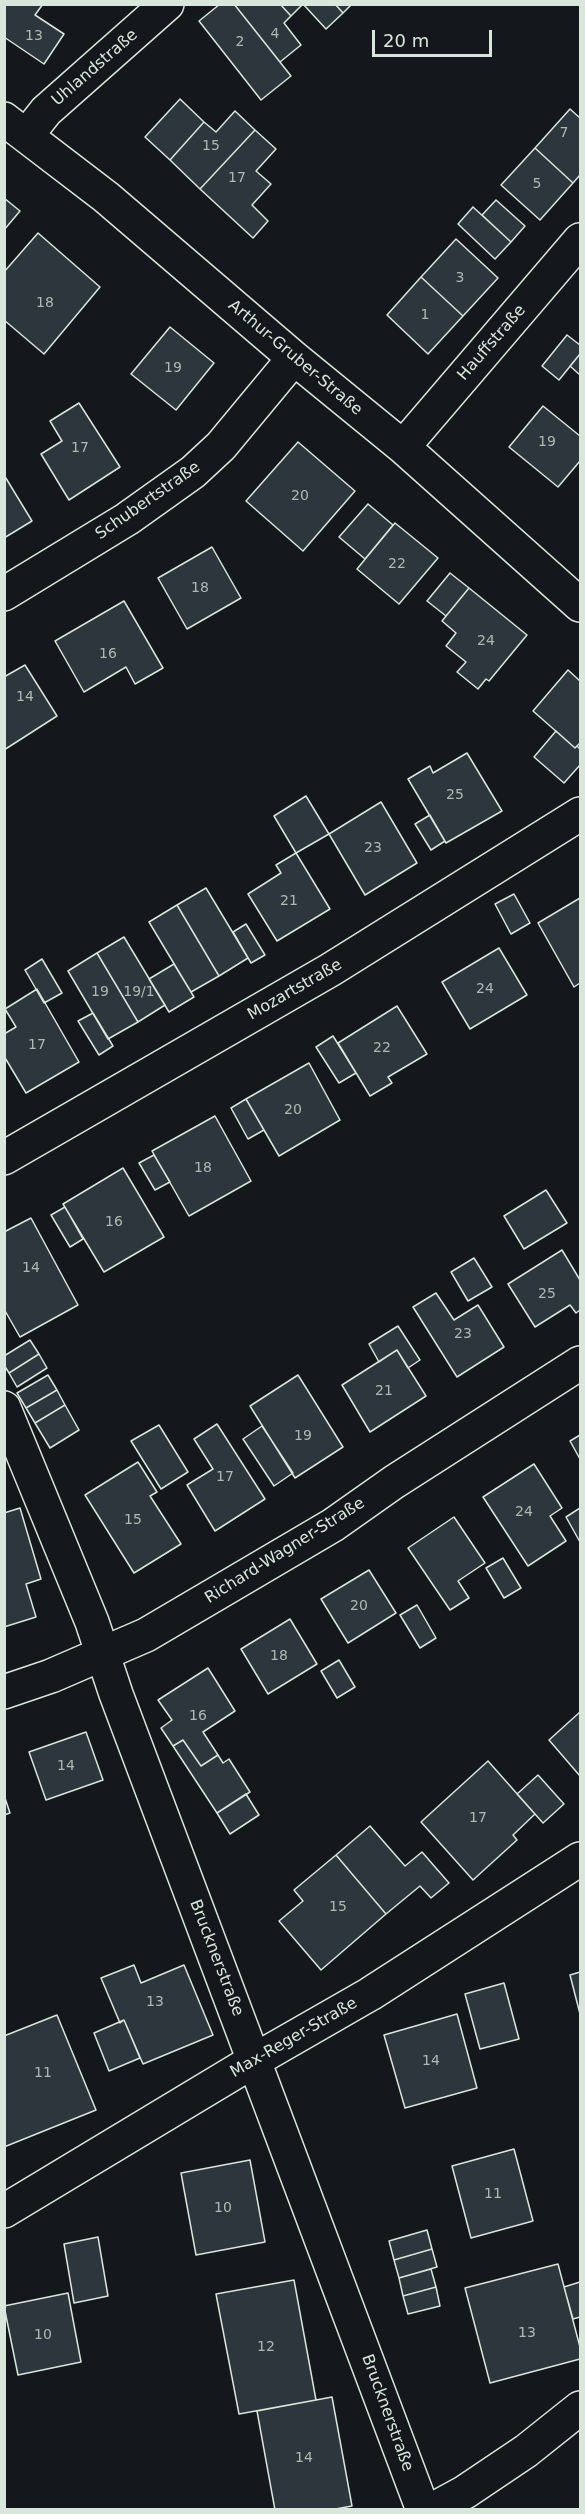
<!DOCTYPE html>
<html>
<head>
<meta charset="utf-8">
<style>
  body { margin:0 }
  #map { position:relative; width:585px; height:2514px; overflow:hidden; background:#14181c; font-family:"DejaVu Sans",sans-serif }
  canvas { display:block }
  .frame { position:absolute; inset:0; border:6px solid #d8e6dc; pointer-events:none }
  .scale { position:absolute; left:372px; top:30px; width:120px; height:27px; box-sizing:border-box; border:3px solid #d8e6dc; border-top:0; padding-left:8px; font-size:18px; line-height:21px; white-space:nowrap; color:#d8e6dc; -webkit-text-stroke:4px #14181c; paint-order:stroke }
</style>
</head>
<body>
<div id="map">
<canvas width="585" height="2514"></canvas>
<div class="frame"></div>
<div class="scale">20 m</div>
</div>
<script>
const c = document.querySelector('canvas').getContext('2d');
c.lineJoin = 'round';
function fillPath(path, color) {
  c.fillStyle = color;
  c.fill(path, 'evenodd');
}
function poly(rows) {
  const path = new Path2D();
  for (const r of rows) {
    path.moveTo(r[0], r[1]);
    for (let i = 2; i < r.length; i += 2) path.lineTo(r[i], r[i + 1]);
  }
  return path;
}
function stroke(path, color, width, dash) {
  c.strokeStyle = color;
  c.lineWidth = width;
  c.lineCap = dash ? 'butt' : 'round';
  c.setLineDash(dash || []);
  c.stroke(path);
}
function label(font, color, halo, rows, align = 'center') {
  c.font = font + ' "DejaVu Sans",sans-serif';
  c.lineWidth = 4.5;
  c.setLineDash([]);
  c.textBaseline = 'middle';
  c.strokeStyle = halo;
  c.fillStyle = color;
  for (const [text, x, y, turn = 0] of rows) {
    c.save();
    c.translate(x, y);
    c.rotate((+turn || 0) * Math.PI / 180);
    c.textAlign = isNaN(turn) ? turn : align;
    if (halo) c.strokeText(text, 0, 0);
    c.fillText(text, 0, 0);
    c.restore();
  }
}
const building = poly([
  [4,4,43,4,35,15,64,34,44,64,4,37,4,4],
  [220,4,234,4,291,76,261,100,199,21,220,4],
  [234,4,280,4,291,16,284,23,301,45,280,62,234,4],
  [280,4,303,4,291,16,280,4],
  [303,4,335,4,343,13,326,29,303,4],
  [335,4,352,4,343,13,335,4],
  [180,99,204,122,170,160,145,137,180,99],
  [570,109,580,118,580,175,573,183,535,148,570,109],
  [235,111,255,130,200,189,170,160,204,122,216,132,235,111],
  [255,130,276,149,256,171,271,184,252,205,268,221,253,238,200,189,255,130],
  [535,148,573,183,540,220,501,185,535,148],
  [4,198,20,211,4,230,4,198],
  [496,200,525,226,511,242,482,215,496,200],
  [473,207,511,242,495,259,458,224,473,207],
  [38,233,100,287,44,354,4,320,4,272,38,233],
  [456,239,498,278,463,316,421,277,456,239],
  [421,277,463,316,428,354,387,315,421,277],
  [170,327,214,363,176,410,131,374,170,327],
  [567,335,580,345,580,354,559,380,542,366,567,335],
  [580,354,580,375,570,366,580,354],
  [79,403,120,467,69,500,41,454,62,441,50,421,79,403],
  [543,406,580,436,580,461,558,487,509,447,543,406],
  [298,442,355,491,303,551,246,501,298,442],
  [4,475,32,521,4,538,4,475],
  [368,504,393,525,365,559,339,537,368,504],
  [395,523,438,558,399,604,357,569,395,523],
  [212,547,241,598,187,629,158,578,212,547],
  [450,573,469,588,446,616,427,601,450,573],
  [469,588,527,635,489,681,486,679,478,689,457,672,466,662,446,646,456,633,442,621,469,588],
  [124,601,163,668,135,684,126,667,84,692,55,641,124,601],
  [25,665,57,716,4,750,4,677,25,665],
  [568,670,580,681,580,743,575,748,533,711,568,670],
  [556,731,575,748,577,746,580,749,580,765,564,783,534,757,556,731],
  [467,753,502,811,446,843,408,779,430,766,433,773,467,753],
  [306,796,329,834,296,853,274,816,306,796],
  [381,802,417,863,365,895,329,834,381,802],
  [430,815,445,841,431,850,415,824,430,815],
  [296,853,330,909,277,941,248,894,281,873,276,865,296,853],
  [206,888,248,958,219,976,177,905,206,888],
  [514,894,530,923,511,934,495,904,514,894],
  [580,898,580,983,574,987,538,923,580,898],
  [177,905,219,976,191,992,149,922,177,905],
  [246,924,265,955,251,963,233,932,246,924],
  [124,937,165,1005,138,1022,97,953,124,937],
  [499,948,527,995,470,1029,442,982,499,948],
  [97,953,138,1022,108,1039,68,971,97,953],
  [42,959,62,993,44,1003,25,970,42,959],
  [174,964,194,997,169,1012,149,979,174,964],
  [37,989,79,1062,26,1093,4,1056,4,1034,16,1027,5,1009,37,989],
  [397,1006,427,1054,388,1077,392,1083,370,1096,338,1043,397,1006],
  [93,1013,113,1046,99,1055,78,1021,93,1013],
  [333,1036,356,1073,339,1083,316,1047,333,1036],
  [309,1063,340,1120,279,1156,246,1099,309,1063],
  [246,1099,264,1130,248,1139,231,1108,246,1099],
  [215,1116,251,1181,189,1216,152,1151,215,1116],
  [154,1155,170,1182,155,1190,139,1163,154,1155],
  [123,1168,164,1237,104,1272,63,1204,123,1168],
  [546,1190,567,1223,524,1249,504,1216,546,1190],
  [65,1207,83,1239,70,1247,51,1215,65,1207],
  [31,1218,78,1305,20,1337,4,1309,4,1232,31,1218],
  [562,1250,580,1280,580,1310,576,1313,570,1305,535,1327,508,1284,562,1250],
  [474,1258,492,1287,468,1301,451,1272,474,1258],
  [436,1293,454,1320,478,1305,504,1347,457,1377,413,1307,436,1293],
  [398,1326,420,1360,408,1368,397,1350,379,1362,369,1344,398,1326],
  [30,1340,39,1354,9,1373,4,1365,4,1356,30,1340],
  [397,1350,426,1396,370,1432,342,1385,397,1350],
  [39,1354,47,1368,17,1387,9,1373,39,1354],
  [48,1375,57,1390,26,1408,17,1393,48,1375],
  [298,1375,343,1447,295,1478,250,1406,298,1375],
  [57,1390,65,1405,35,1423,26,1408,57,1390],
  [65,1405,79,1430,50,1448,35,1423,65,1405],
  [217,1424,265,1499,215,1531,187,1485,213,1469,194,1439,217,1424],
  [159,1425,188,1472,161,1489,131,1441,159,1425],
  [262,1426,293,1473,274,1486,243,1439,262,1426],
  [580,1435,580,1459,570,1441,580,1435],
  [138,1462,157,1492,150,1496,181,1544,134,1573,85,1495,138,1462],
  [534,1464,562,1508,550,1516,566,1541,528,1566,483,1497,534,1464],
  [20,1508,41,1579,26,1584,36,1617,4,1627,4,1513,20,1508],
  [580,1508,580,1542,566,1517,580,1508],
  [454,1517,485,1563,458,1581,469,1598,450,1610,408,1548,454,1517],
  [503,1558,521,1588,504,1598,486,1568,503,1558],
  [369,1570,396,1613,348,1643,321,1599,369,1570],
  [417,1605,436,1638,420,1648,400,1615,417,1605],
  [290,1619,317,1664,268,1694,241,1649,290,1619],
  [339,1660,355,1687,337,1698,321,1671,339,1660],
  [208,1668,235,1711,203,1732,218,1755,201,1766,183,1740,173,1746,161,1728,172,1720,158,1700,208,1668],
  [580,1712,580,1776,549,1740,580,1712],
  [86,1732,103,1780,46,1800,29,1752,86,1732],
  [183,1740,201,1766,218,1755,223,1763,229,1759,250,1792,217,1813,173,1746,183,1740],
  [488,1761,535,1814,513,1835,517,1840,473,1880,421,1822,488,1761],
  [538,1775,564,1804,543,1823,517,1794,538,1775],
  [246,1794,259,1815,230,1834,217,1813,246,1794],
  [4,1795,10,1813,4,1815,4,1795],
  [370,1826,405,1866,422,1852,449,1883,431,1898,420,1886,386,1914,336,1855,370,1826],
  [336,1855,386,1914,321,1970,279,1921,303,1901,294,1890,336,1855],
  [134,1965,141,1983,184,1965,213,2035,143,2064,124,2020,120,2023,101,1978,134,1965],
  [580,1972,580,2014,570,1975,580,1972],
  [504,1983,519,2039,480,2049,465,1994,504,1983],
  [457,2014,477,2088,405,2108,384,2035,457,2014],
  [57,2015,96,2110,4,2147,4,2036,57,2015],
  [124,2020,140,2058,109,2071,94,2033,124,2020],
  [514,2149,533,2221,471,2238,452,2166,514,2149],
  [250,2160,265,2242,196,2255,181,2173,250,2160],
  [427,2230,432,2249,394,2260,389,2241,427,2230],
  [98,2237,108,2296,74,2303,64,2244,98,2237],
  [432,2249,437,2267,399,2278,394,2260,432,2249],
  [558,2264,580,2347,580,2359,490,2383,465,2288,558,2264],
  [431,2269,436,2287,403,2296,399,2278,431,2269],
  [294,2280,316,2400,239,2414,216,2294,294,2280],
  [580,2282,580,2317,573,2319,564,2287,580,2282],
  [436,2287,440,2306,408,2314,403,2296,436,2287],
  [68,2293,81,2362,18,2375,4,2306,68,2293],
  [332,2397,352,2506,330,2510,275,2510,257,2411,332,2397]
]);
const minor = poly([
  [4,119,106,197,294,358,403,447,580,605],
  [27,135,46,111,167,4],
  [403,447,580,240],
  [4,594,127,519,193,472,221,446,294,358],
  [4,1158,330,970,580,814],
  [4,1408,92,1622,116,1694,423,2510],
  [4,1692,51,1676,146,1635,333,1525,394,1482,580,1363],
  [4,2211,255,2060,370,1994,580,1859],
  [432,2510,465,2492,526,2451,580,2408]
]);
const numberNames = [
  ["4",275,34],
  ["13",34,36],
  ["2",240,42],
  ["7",564,133],
  ["15",211,146],
  ["17",237,178],
  ["5",537,184],
  ["3",460,278],
  ["18",45,303],
  ["1",425,315],
  ["19",173,368],
  ["19",547,442],
  ["17",80,448],
  ["20",300,496],
  ["22",397,564],
  ["18",200,588],
  ["24",486,641],
  ["16",108,654],
  ["14",25,697],
  ["25",455,795],
  ["23",373,848],
  ["21",289,901],
  ["24",485,989],
  ["19",100,992],
  ["19/1",139,992],
  ["17",37,1045],
  ["22",382,1048],
  ["20",293,1110],
  ["18",203,1168],
  ["16",114,1222],
  ["14",31,1268],
  ["25",547,1294],
  ["23",463,1334],
  ["21",384,1391],
  ["19",303,1436],
  ["17",225,1477],
  ["24",524,1512],
  ["15",133,1520],
  ["20",359,1606],
  ["18",279,1656],
  ["16",198,1716],
  ["14",66,1766],
  ["17",478,1818],
  ["15",338,1907],
  ["13",155,2002],
  ["14",431,2061],
  ["11",43,2073],
  ["11",493,2194],
  ["10",223,2208],
  ["13",527,2333],
  ["10",43,2335],
  ["12",266,2347],
  ["14",304,2458]
];
const streetNames = [
  ["Uhlandstraße",95,68,-41],
  ["Hauffstraße",492,343,-49],
  ["Arthur-Gruber-Straße",295,358,40],
  ["Schubertstraße",148,501,-35],
  ["Mozartstraße",295,990,-30],
  ["Richard-Wagner-Straße",285,1551,-32],
  ["Brucknerstraße",216,1958,69],
  ["Max-Reger-Straße",294,2038,-30],
  ["Brucknerstraße",387,2413,70]
];
fillPath(building, '#2c363c');
stroke(building, '#d8e6dc', 1.5);
stroke(minor, '#d8e6dc', 36);
stroke(minor, '#14181c', 33);
label('14px', '#adbab4', null, numberNames);
label('16px', '#d8e6dc', '#14181c', streetNames);
</script>
</body>
</html>
